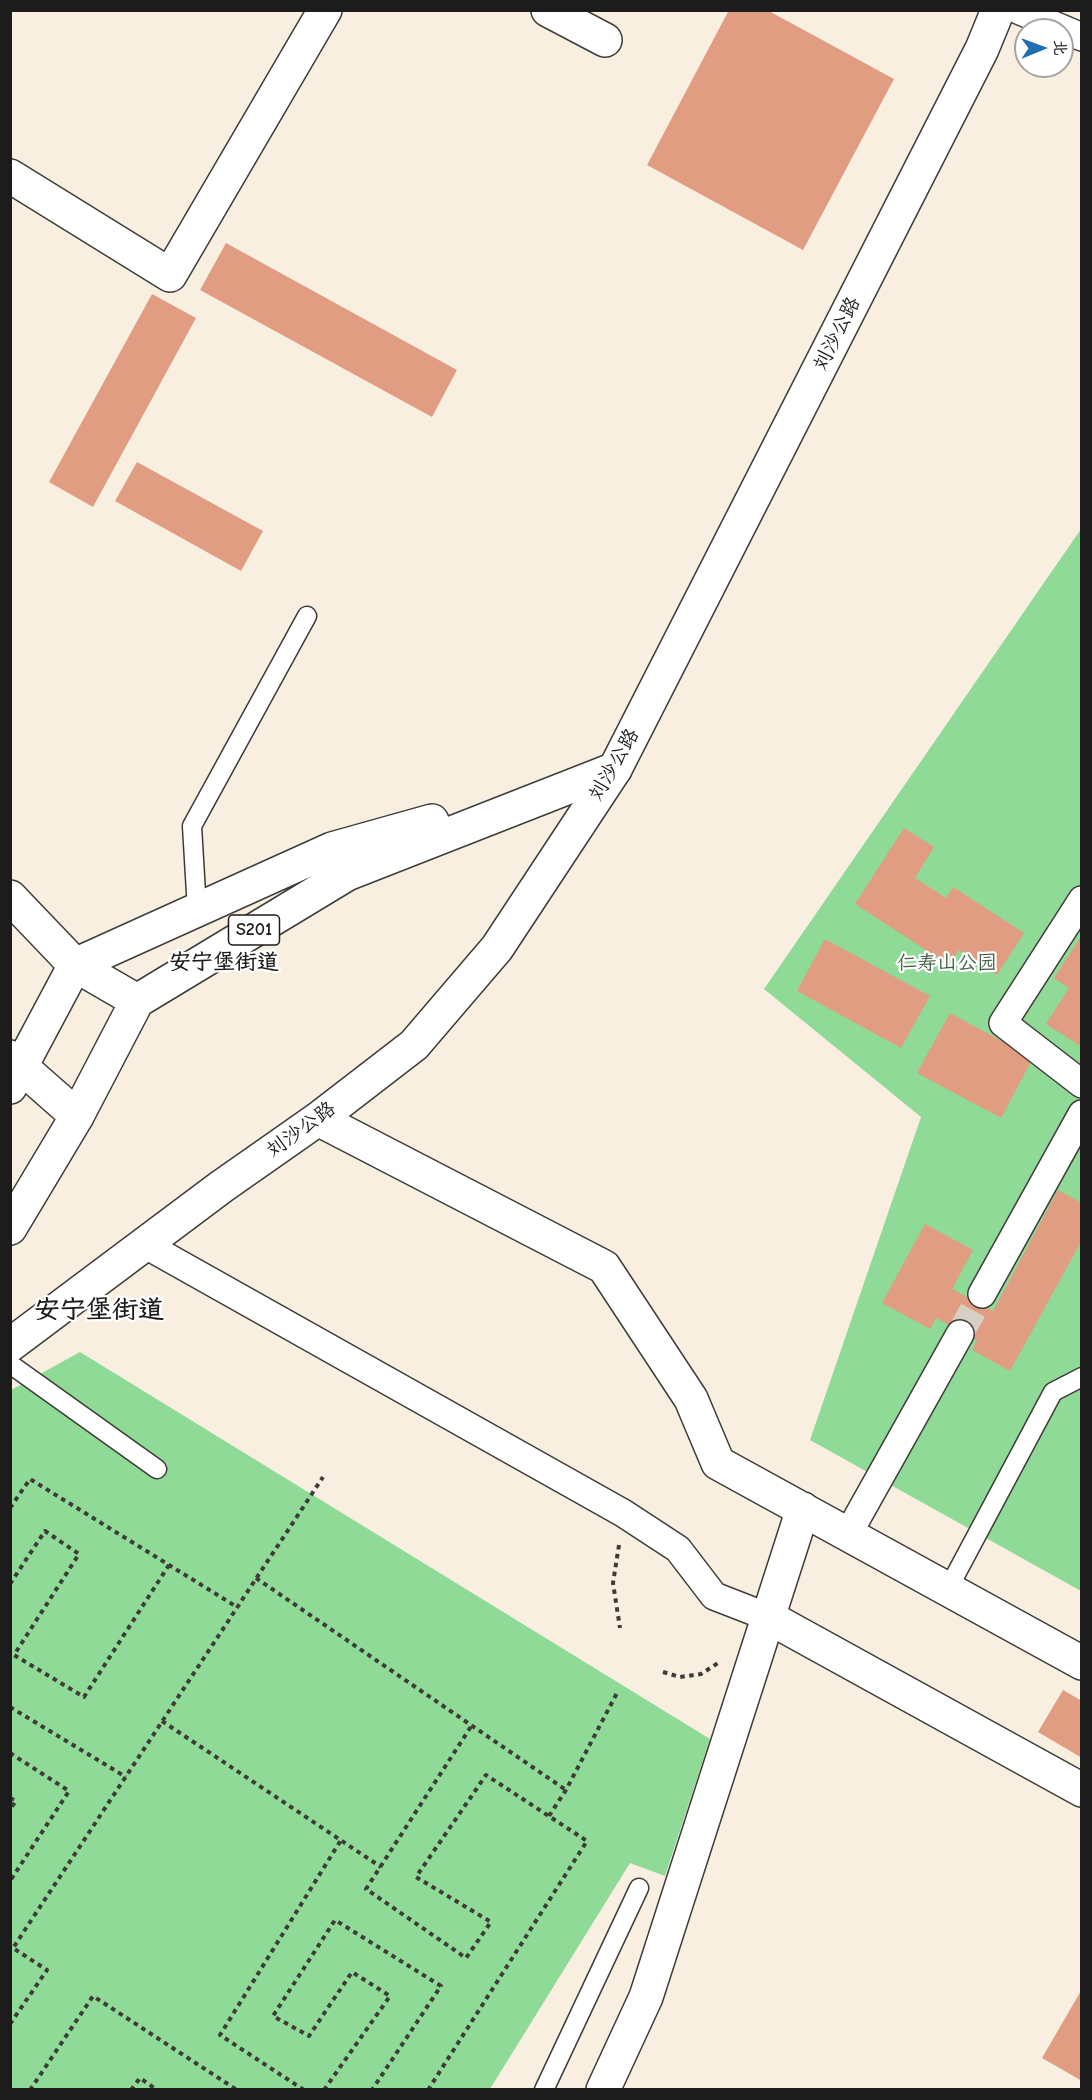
<!DOCTYPE html>
<html>
<head>
<meta charset="utf-8">
<style>
  body { margin:0 }
  #map { position:relative; width:1092px; height:2100px; overflow:hidden; background:#f8efe0; font-family:"Comic Neue","LXGW WenKai TC",sans-serif }
  canvas { display:block }
  .frame { position:absolute; inset:0; border:12px solid #1c1c1c; pointer-events:none }
  .north { position:absolute; left:1014px; top:18px; width:60px; height:60px; box-sizing:border-box; background:#fff; border:2px solid #a4a4a4; border-radius:50%; rotate:89deg; font-size:16px; font-weight:700; line-height:24px; text-align:center; color:#1c1c1c }
  .north::after { content:''; display:block; margin:auto; width:21px; height:27px; background:#1f6fb2; clip-path:polygon(50% 0,100% 100%,50% 72%,0 100%) }
</style>
</head>
<body>
<div id="map">
<canvas width="1092" height="2100"></canvas>
<div class="frame"></div>
<div class="north">北</div>
</div>
<script>
const c = document.querySelector('canvas').getContext('2d');
c.lineJoin = 'round';
function fillPath(path, color) {
  c.fillStyle = color;
  c.fill(path, 'evenodd');
}
function poly(rows) {
  const path = new Path2D();
  for (const r of rows) {
    path.moveTo(r[0], r[1]);
    for (let i = 2; i < r.length; i += 2) path.lineTo(r[i], r[i + 1]);
  }
  return path;
}
function stroke(path, color, width, dash) {
  c.strokeStyle = color;
  c.lineWidth = width;
  c.lineCap = dash ? 'butt' : 'round';
  c.setLineDash(dash || []);
  c.stroke(path);
}
function label(font, color, halo, rows, align = 'center') {
  c.font = font + ' "Comic Neue","LXGW WenKai TC",sans-serif';
  c.lineWidth = 4.5;
  c.setLineDash([]);
  c.textBaseline = 'middle';
  c.strokeStyle = halo;
  c.fillStyle = color;
  for (const [text, x, y, turn = 0] of rows) {
    c.save();
    c.translate(x, y);
    c.rotate((+turn || 0) * Math.PI / 180);
    c.textAlign = isNaN(turn) ? turn : align;
    if (halo) c.strokeText(text, 0, 0);
    c.fillText(text, 0, 0);
    c.restore();
  }
}
const green = poly([
  [1081,529,1081,1591,810,1440,921,1117,764,989],
  [80,1352,710,1739,665,1876,630,1863,490,2089,11,2090,11,1390]
]);
const building = poly([
  [729,10,767,10,894,79,803,250,647,165],
  [226,243,457,370,432,417,200,290],
  [152,294,196,318,93,507,49,482],
  [137,462,263,531,241,571,115,501],
  [904,828,934,847,915,878,946,898,953,887,1024,933,997,975,959,950,949,965,855,904],
  [1082,935,1082,1047,1046,1024,1069,988,1054,978],
  [825,939,930,996,901,1048,797,991],
  [950,1013,1033,1058,1001,1118,917,1073],
  [1058,1190,1082,1203,1082,1240,1010,1371,972,1350,977,1340,936,1318,930,1329,882,1303,925,1224,973,1250,952,1289,993,1311],
  [1063,1690,1082,1701,1082,1758,1038,1732],
  [1082,1989,1082,2081,1042,2058]
]);
const pedestrianTunnel = poly([
  [960,1334,982,1294]
]);
const path = poly([
  [10,1508,30,1479,237,1607],
  [619,1545,613,1583,620,1628],
  [256,1578,566,1790],
  [10,1584,45,1531,79,1554,14,1655,84,1697,169,1565],
  [663,1672,680,1677,701,1674,718,1663],
  [10,1707,126,1777],
  [162,1721,381,1867],
  [10,1753,69,1791,10,1881],
  [10,1798,16,1801,10,1809],
  [549,1816,566,1790,618,1691],
  [10,2024,47,1970,13,1948,323,1477],
  [30,2090,93,1996,237,2090],
  [131,2090,140,2078,157,2090],
  [304,2090,220,2035,341,1840],
  [324,2090,390,1996,352,1972,309,2036,273,2016,335,1920,441,1986,372,2090],
  [428,2090,587,1841,486,1775,416,1877,491,1922,466,1958,366,1889,472,1725]
]);
const service = poly([
  [197,910,192,826,307,616],
  [10,1364,157,1469],
  [948,1589,1053,1392,1082,1377],
  [544,2090,639,1888]
]);
const pedestrian = poly([
  [1018,10,1082,37],
  [1082,900,1003,1023,1082,1084],
  [144,1244,623,1513,678,1549,714,1596,768,1617],
  [982,1294,1082,1114],
  [848,1534,960,1334]
]);
const minor = poly([
  [548,10,605,40],
  [10,176,170,275,325,10],
  [318,1119,604,1267,691,1399,718,1463,1082,1663],
  [10,1345,221,1187,318,1119,414,1045,497,948,615,769],
  [768,1617,1082,1790],
  [603,2090,646,1997,803,1509]
]);
const secondary = poly([
  [615,769,982,49,998,10],
  [10,897,75,965,137,1001],
  [10,1057,77,1116]
]);
const primary = poly([
  [10,1087,75,965,332,849,432,821],
  [10,1228,77,1116,137,1001,347,874,615,769]
]);
const shields = [
  [254,930,51]
];
const shieldNames = [
  ["S201",254,930]
];
const streetNames = [
  ["刘沙公路",837,334,-63],
  ["刘沙公路",614,765,-60],
  ["刘沙公路",301,1130,-36]
];
const parkNames = [
  ["仁寿山公园",947,963]
];
const quarterNames = [
  ["安宁堡街道",224,963]
];
const districtNames = [
  ["安宁堡街道",99,1311]
];
fillPath(green, '#8fda96');
fillPath(building, '#e19d82');
stroke(pedestrianTunnel, '#d7cfc3', 27, [27, 14]);
stroke(service, '#3d3c39', 21);
stroke(pedestrian, '#3d3c39', 30);
stroke(minor, '#3d3c39', 36);
stroke(secondary, '#3d3c39', 36);
stroke(primary, '#3d3c39', 36);
stroke(path, '#3d3c39', 4, [4.5, 4.5]);
stroke(service, '#fff', 18);
stroke(pedestrian, '#fff', 27);
stroke(minor, '#fff', 33);
stroke(secondary, '#fff', 33);
stroke(primary, '#fff', 33);
for (const [x, y, w] of shields) {
  const box = new Path2D();
  box.roundRect(x - w / 2, y - 15, w, 30, 4.5);
  c.fillStyle = '#fff';
  c.fill(box);
  stroke(box, '#1c1c1c', 1.5);
}
label('bold 18px', '#1c1c1c', null, shieldNames);
label('20px', '#1c1c1c', '#fff', streetNames);
label('20px', '#445e47', '#fff', parkNames);
label('bold 22px', '#1c1c1c', '#fff', quarterNames);
label('bold 26px', '#1c1c1c', '#fff', districtNames);
</script>
</body>
</html>
